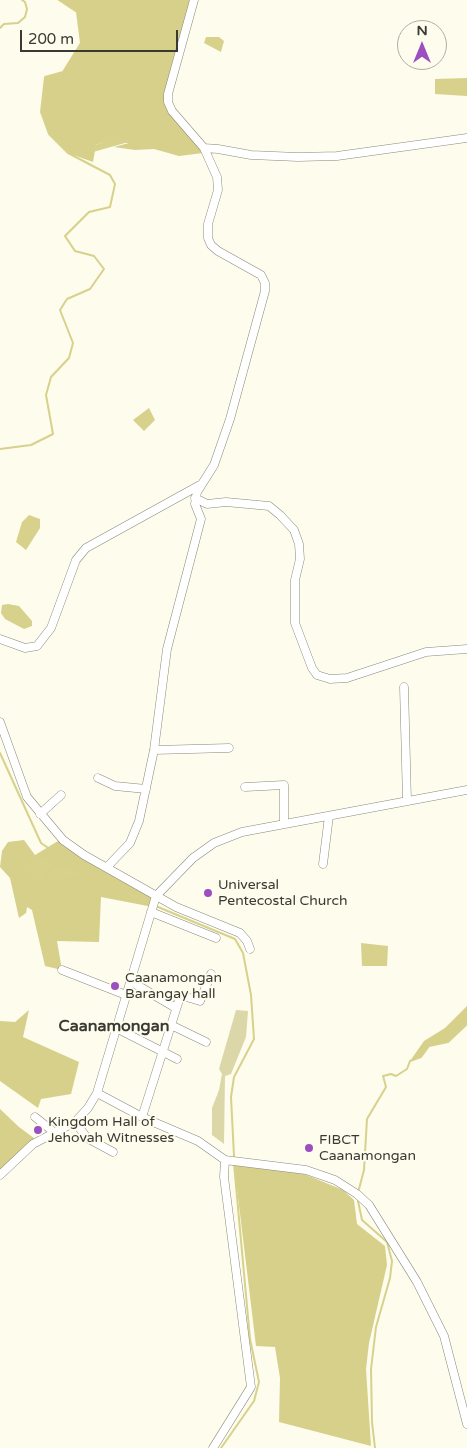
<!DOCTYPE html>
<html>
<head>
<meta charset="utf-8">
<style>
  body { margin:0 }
  #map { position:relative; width:467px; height:1448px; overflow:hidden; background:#fdfced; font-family:"Varela Round",sans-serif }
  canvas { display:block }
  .north { position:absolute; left:397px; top:20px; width:50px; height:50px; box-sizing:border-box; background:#fdfced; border:1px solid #afaea3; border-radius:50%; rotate:0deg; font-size:14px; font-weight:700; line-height:20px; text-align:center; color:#3a3a34 }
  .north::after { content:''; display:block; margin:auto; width:18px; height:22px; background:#9c4fc0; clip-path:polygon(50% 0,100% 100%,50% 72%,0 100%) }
  .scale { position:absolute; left:20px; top:30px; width:158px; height:22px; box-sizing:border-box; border:2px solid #3a3a34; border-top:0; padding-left:6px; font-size:15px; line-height:18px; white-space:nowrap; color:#3a3a34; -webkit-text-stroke:4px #fdfced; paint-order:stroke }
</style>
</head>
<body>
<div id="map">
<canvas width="467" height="1448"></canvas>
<div class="north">N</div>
<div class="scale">200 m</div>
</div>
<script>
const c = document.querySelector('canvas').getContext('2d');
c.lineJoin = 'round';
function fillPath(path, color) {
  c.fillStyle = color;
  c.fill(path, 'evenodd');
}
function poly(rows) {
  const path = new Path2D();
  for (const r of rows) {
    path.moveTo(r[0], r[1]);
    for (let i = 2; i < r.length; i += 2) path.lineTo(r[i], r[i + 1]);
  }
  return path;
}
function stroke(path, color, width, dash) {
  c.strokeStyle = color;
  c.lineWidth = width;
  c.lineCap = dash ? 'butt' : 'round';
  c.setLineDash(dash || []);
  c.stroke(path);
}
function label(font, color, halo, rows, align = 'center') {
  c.font = font + ' "Varela Round",sans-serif';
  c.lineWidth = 4;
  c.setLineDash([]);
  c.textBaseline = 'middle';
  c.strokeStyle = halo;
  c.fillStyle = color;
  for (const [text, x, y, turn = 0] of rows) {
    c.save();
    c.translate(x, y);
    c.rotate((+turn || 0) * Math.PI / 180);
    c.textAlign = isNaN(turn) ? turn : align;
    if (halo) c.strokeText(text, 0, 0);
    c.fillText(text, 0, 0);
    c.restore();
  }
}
const green = poly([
  [236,1010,248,1011,246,1037,231,1074,225,1076,224,1144,212,1135,212,1108,219,1090,222,1074,219,1069]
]);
const forest = poly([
  [59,0,195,0,168,102,204,148,203,153,179,156,154,149,135,150,114,147,129,143,103,142,96,145,93,162,68,153,49,134,41,112,45,77,63,72,81,43,77,12],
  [24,840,35,855,58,841,156,896,153,907,101,897,99,942,57,941,62,970,45,966,32,910,27,907,26,913,19,918,10,878,0,867,2,851,8,842],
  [467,1006,467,1024,448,1042,429,1046,421,1057,410,1061,424,1041,445,1028],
  [29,1010,23,1037,79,1062,71,1094,41,1099,38,1108,0,1081,0,1021,15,1022],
  [0,1109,19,1127,38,1141,0,1175],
  [234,1164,304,1174,343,1190,354,1200,357,1224,385,1246,387,1265,369,1343,366,1369,371,1446,279,1422,280,1378,275,1347,256,1346]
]);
const water = poly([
  [206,37,219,37,224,41,221,52,204,43],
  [467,78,467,96,435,94,435,79],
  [105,136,123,137,132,141,93,152,96,145,103,142],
  [149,408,155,420,144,431,133,420],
  [29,515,40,519,40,528,26,550,16,542,22,522],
  [8,604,19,606,32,621,32,626,24,629,5,619,1,613,2,605],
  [37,857,49,858,51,863,43,878,34,881,21,867],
  [57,865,81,874,66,879,45,879],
  [361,943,388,946,387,966,362,966]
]);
const stream = poly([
  [0,28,4,24,18,23,25,17,27,9,25,2,22,0],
  [0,449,31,445,53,434,46,395,51,377,69,358,73,343,60,310,67,299,90,289,104,269,94,256,75,251,65,236,89,212,110,207,115,184,110,175,68,153,49,134,41,112,45,77,63,72,81,43,77,12,59,0],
  [0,753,41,843,76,867,150,904],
  [158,907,235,939,243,953,251,995,254,1039,234,1077,231,1097,234,1156],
  [359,1189,364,1170,367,1119,386,1087,383,1076,391,1074,396,1076,407,1069,410,1061,421,1057,429,1046,448,1042,467,1024],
  [358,1201,362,1220,387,1242,392,1261,390,1278,376,1327,371,1369,372,1422,375,1448],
  [221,1448,254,1401,259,1382,250,1339,234,1164]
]);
const minor = poly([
  [194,0,168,94,168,102,172,111,204,148,218,149,251,155,298,157,337,156,467,138],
  [195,498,207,504,226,502,269,506,280,515,294,530,299,544,300,559,295,580,295,623,312,668,317,675,330,679,347,678,426,652,467,649],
  [0,639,25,648,37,646,51,628,76,560,86,548,200,485],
  [404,687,407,801],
  [0,722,27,797,63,840,84,855,176,907,240,933,247,941,250,949],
  [154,750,229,748],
  [98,778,115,786,146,789],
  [245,787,284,785,284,824],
  [467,790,242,832,214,843,193,858,156,896,97,1093,144,1118,198,1141,225,1160,306,1170,335,1180,357,1194,369,1205,417,1282,444,1336,467,1424],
  [40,814,61,795],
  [323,864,329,816],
  [107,867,130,843,139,821,154,750,167,649,201,519,195,504,197,492,214,465,230,419,265,291,265,283,261,275,218,251,211,245,208,238,208,224,218,190,217,177,204,148],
  [151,912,216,938],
  [62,970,126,995],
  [130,981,176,1008],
  [171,1025,206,1042],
  [116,1028,177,1059],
  [35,1117,55,1133],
  [142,1117,180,997,183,996,200,1001,211,974],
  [75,1122,87,1138,113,1152],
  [0,1175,33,1144,75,1122,88,1108,97,1093],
  [213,1448,251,1387,224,1177,225,1160]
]);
const markers = [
  [208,893,5,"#9c4fc0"],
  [115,986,5,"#9c4fc0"],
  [38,1130,5,"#9c4fc0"],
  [309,1148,5,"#9c4fc0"]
];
const poiNames = [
  ["Universal",218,885],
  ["Pentecostal Church",218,901],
  ["Caanamongan",125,978],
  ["Barangay hall",125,994],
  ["Kingdom Hall of",48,1122],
  ["Jehovah Witnesses",48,1138],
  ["FIBCT",319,1140],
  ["Caanamongan",319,1156]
];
const quarterNames = [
  ["Caanamongan",114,1027]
];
fillPath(green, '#dcd7a8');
fillPath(forest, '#d6d08b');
fillPath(water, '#d7d18b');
stroke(stream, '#d7d18b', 2);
stroke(minor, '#8a897c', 9);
stroke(minor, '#fff', 8);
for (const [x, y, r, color] of markers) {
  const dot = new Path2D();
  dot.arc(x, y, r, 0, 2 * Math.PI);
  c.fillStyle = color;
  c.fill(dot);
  stroke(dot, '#fdfced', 2);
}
label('14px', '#3a3a34', '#fdfced', poiNames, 'left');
label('bold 16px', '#3a3a34', '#fdfced', quarterNames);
</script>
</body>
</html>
